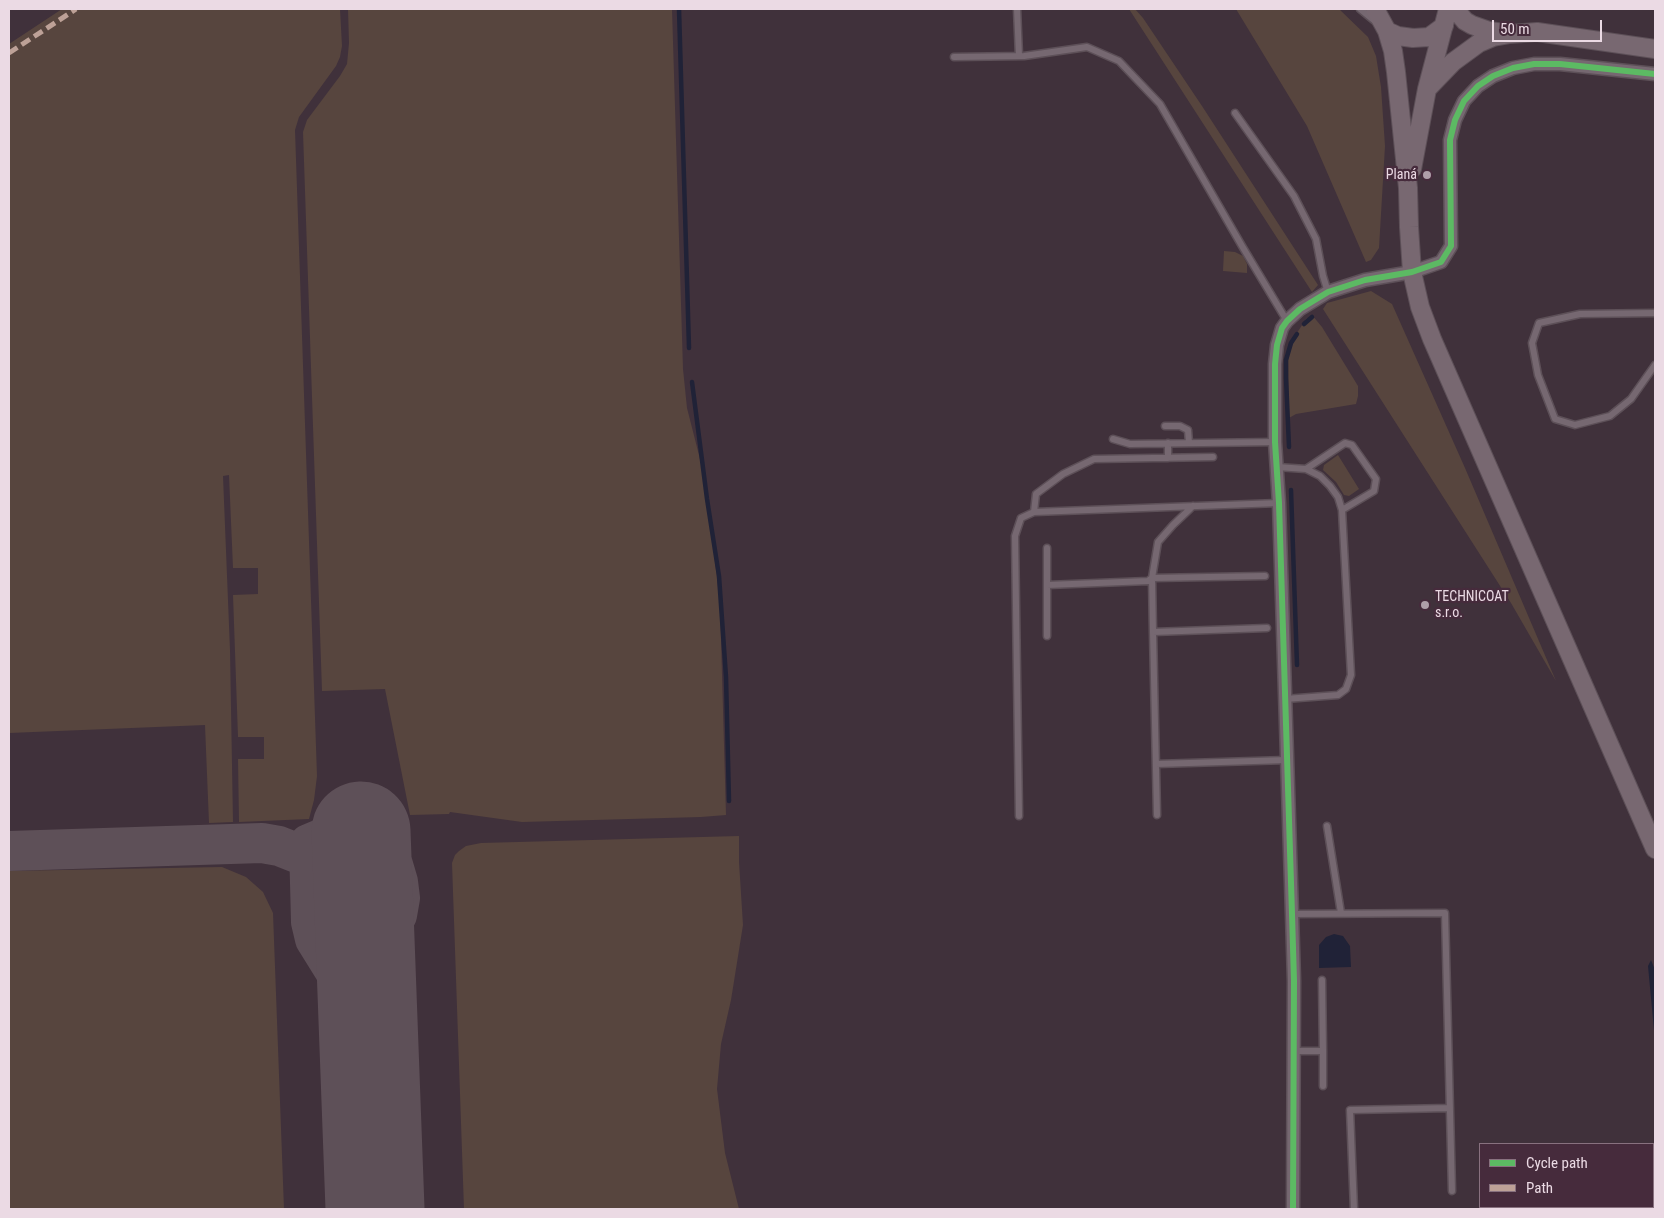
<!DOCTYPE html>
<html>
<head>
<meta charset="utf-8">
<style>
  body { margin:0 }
  #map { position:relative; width:1664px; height:1218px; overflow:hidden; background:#40313b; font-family:"Roboto Condensed",sans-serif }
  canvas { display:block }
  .frame { position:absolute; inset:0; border:10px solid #ebdae4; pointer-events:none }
  .legend { position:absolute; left:1479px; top:1143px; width:175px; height:65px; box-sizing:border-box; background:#462b3c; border:1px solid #88717f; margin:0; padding:6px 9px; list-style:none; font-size:15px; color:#ebdae4 }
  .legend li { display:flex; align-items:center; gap:10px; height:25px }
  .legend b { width:25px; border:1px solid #88717f }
  .scale { position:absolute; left:1492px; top:20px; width:110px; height:22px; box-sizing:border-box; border:2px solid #ebdae4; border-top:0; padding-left:6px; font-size:15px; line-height:18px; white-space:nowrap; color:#ebdae4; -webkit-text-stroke:4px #462b3c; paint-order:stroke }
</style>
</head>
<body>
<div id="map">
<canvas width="1664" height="1218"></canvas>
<div class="frame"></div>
<ul class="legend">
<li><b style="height:6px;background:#5cba63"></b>Cycle path</li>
<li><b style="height:6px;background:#bda197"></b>Path</li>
</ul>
<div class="scale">50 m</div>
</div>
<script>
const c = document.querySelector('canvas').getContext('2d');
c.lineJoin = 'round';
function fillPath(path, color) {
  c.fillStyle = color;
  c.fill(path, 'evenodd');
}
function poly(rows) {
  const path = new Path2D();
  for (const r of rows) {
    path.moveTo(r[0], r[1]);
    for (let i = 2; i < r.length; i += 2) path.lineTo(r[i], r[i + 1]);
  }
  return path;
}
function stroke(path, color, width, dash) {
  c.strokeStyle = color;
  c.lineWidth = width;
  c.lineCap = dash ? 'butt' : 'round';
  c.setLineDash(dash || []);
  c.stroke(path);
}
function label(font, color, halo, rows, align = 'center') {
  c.font = font + ' "Roboto Condensed",sans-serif';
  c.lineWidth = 4.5;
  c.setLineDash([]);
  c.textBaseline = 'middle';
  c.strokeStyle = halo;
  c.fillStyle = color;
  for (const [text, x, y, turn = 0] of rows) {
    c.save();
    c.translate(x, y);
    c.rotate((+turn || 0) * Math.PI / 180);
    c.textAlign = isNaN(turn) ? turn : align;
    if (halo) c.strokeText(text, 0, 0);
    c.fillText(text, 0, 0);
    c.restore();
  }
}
const green = poly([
  [62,9,340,9,342,46,340,57,336,66,299,117,295,130,317,776,314,800,309,819,239,822,238,759,264,759,264,737,238,737,233,595,258,594,258,568,233,568,229,475,223,476,230,650,233,822,209,823,205,725,9,733,9,44],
  [348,9,672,9,683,369,687,408,702,467,709,510,720,604,726,815,701,817,522,822,450,812,449,814,410,815,385,689,322,691,303,132,307,120,340,76,347,64,349,43],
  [1129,9,1135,9,1143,18,1202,106,1318,285,1312,292],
  [1236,9,1339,9,1368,37,1376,56,1381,87,1385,146,1379,248,1371,260,1366,262,1307,126],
  [1224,251,1235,252,1243,256,1247,264,1247,273,1223,271],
  [1371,291,1392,304,1465,468,1556,681,1511,603,1323,309,1327,303],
  [1312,315,1322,327,1358,386,1358,396,1356,404,1296,414,1289,418,1288,353,1295,336,1306,319],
  [1338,455,1359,489,1349,496,1344,495,1336,482,1323,470,1324,465],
  [739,836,739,862,743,925,731,1000,721,1044,717,1089,725,1153,739,1209,464,1209,452,863,455,855,459,851,466,846,481,843],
  [222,867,246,877,263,892,273,913,284,1209,9,1209,9,871]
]);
const water = poly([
  [1334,934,1343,936,1350,946,1351,967,1319,968,1319,945,1326,937],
  [1651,960,1655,970,1655,1041,1648,966]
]);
const stream = poly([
  [679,9,689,348],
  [1304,324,1312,317],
  [692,382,707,499,719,576,726,677,729,801],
  [1289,447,1286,378,1286,360,1291,343,1297,334],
  [1291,490,1297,665]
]);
const taxiway = poly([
  [9,851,262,843,279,846,317,861,340,885,349,898,356,912,362,937,371,1168],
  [363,1019,356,1005,315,939,311,922,309,844,328,836,354,837,366,841,377,847,393,865,398,882,400,898,397,915,373,954,369,978]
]);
const runway = poly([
  [361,831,375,1209]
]);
const lane = poly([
  [1017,9,1019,56],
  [1360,9,1376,22],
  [954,57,1024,56,1087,47,1119,61,1160,104,1242,246,1287,321],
  [1235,113,1294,196,1316,239,1323,276,1328,292],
  [1655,313,1580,314,1539,323,1532,343,1538,375,1555,419,1575,425,1610,416,1631,399,1655,365],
  [1165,426,1180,426,1188,430,1189,443],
  [1113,439,1130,444,1275,442],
  [1168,443,1168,458],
  [1277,467,1306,469,1345,443,1352,445,1376,479,1374,491,1342,510,1338,497,1330,486,1320,476,1306,469],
  [1034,512,1036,494,1063,474,1094,459,1213,457],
  [1047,585,1148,581,1152,578,1158,542,1173,525,1193,506],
  [1153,632,1152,578,1265,576],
  [1047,636,1047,548],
  [1285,699,1338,695,1346,689,1351,675,1342,510],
  [1156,764,1287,760],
  [1157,815,1153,632,1267,628],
  [1019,816,1015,536,1021,518,1034,512,1279,503],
  [1327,826,1341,913],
  [1292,914,1445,913,1452,1191],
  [1294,1051,1323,1051,1322,980],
  [1323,1051,1323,1086],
  [1354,1209,1350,1110,1450,1108]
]);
const street = poly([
  [1293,1209,1294,981,1292,914,1279,503,1275,442,1275,364,1277,345,1282,328,1287,321,1300,309,1328,292,1365,280,1412,272,1441,262,1451,246,1450,140,1455,120,1464,101,1478,86,1493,76,1513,68,1534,64,1560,64,1655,74]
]);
const secondary = poly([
  [1375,9,1387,31,1393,51,1396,72,1408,188,1409,227,1412,272,1420,307,1432,339,1655,849],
  [1455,9,1465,21,1472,25,1489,31,1504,33],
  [1387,31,1398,36,1413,38,1429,37,1444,26],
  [1427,89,1453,62,1479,43,1493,37,1510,34,1537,32,1655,49],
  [1412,169,1427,89,1448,9]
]);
const quiet = poly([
  [9,53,76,9]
]);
const cycleway = poly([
  [1293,1209,1294,981,1292,914,1279,503,1275,442,1275,364,1277,345,1282,328,1287,321,1300,309,1328,292,1365,280,1412,272,1441,262,1451,246,1450,140,1455,120,1464,101,1478,86,1493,76,1513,68,1534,64,1560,64,1655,74]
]);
const markers = [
  [1427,175,5,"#af9fa9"],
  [1425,605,5,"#af9fa9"]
];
const poiNames = [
  ["Planá",1417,175],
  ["TECHNICOAT",1435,597,"left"],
  ["s.r.o.",1435,613,"left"]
];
fillPath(green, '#57453e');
fillPath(water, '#202237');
stroke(stream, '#202237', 4.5);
stroke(taxiway, '#5e5058', 40);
stroke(runway, '#5e5058', 99);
stroke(lane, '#5d5058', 9);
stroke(street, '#5d5058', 15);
stroke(secondary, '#5d5058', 20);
stroke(lane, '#766871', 6);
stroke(street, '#766871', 12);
stroke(secondary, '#786871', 18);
stroke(quiet, '#bda197', 5, [10, 5]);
stroke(cycleway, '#5cba63', 6);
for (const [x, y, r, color] of markers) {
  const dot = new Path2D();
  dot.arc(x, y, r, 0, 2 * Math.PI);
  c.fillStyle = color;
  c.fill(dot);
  stroke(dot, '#462b3c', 2);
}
label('14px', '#ebdae4', '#462b3c', poiNames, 'right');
</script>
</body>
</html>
